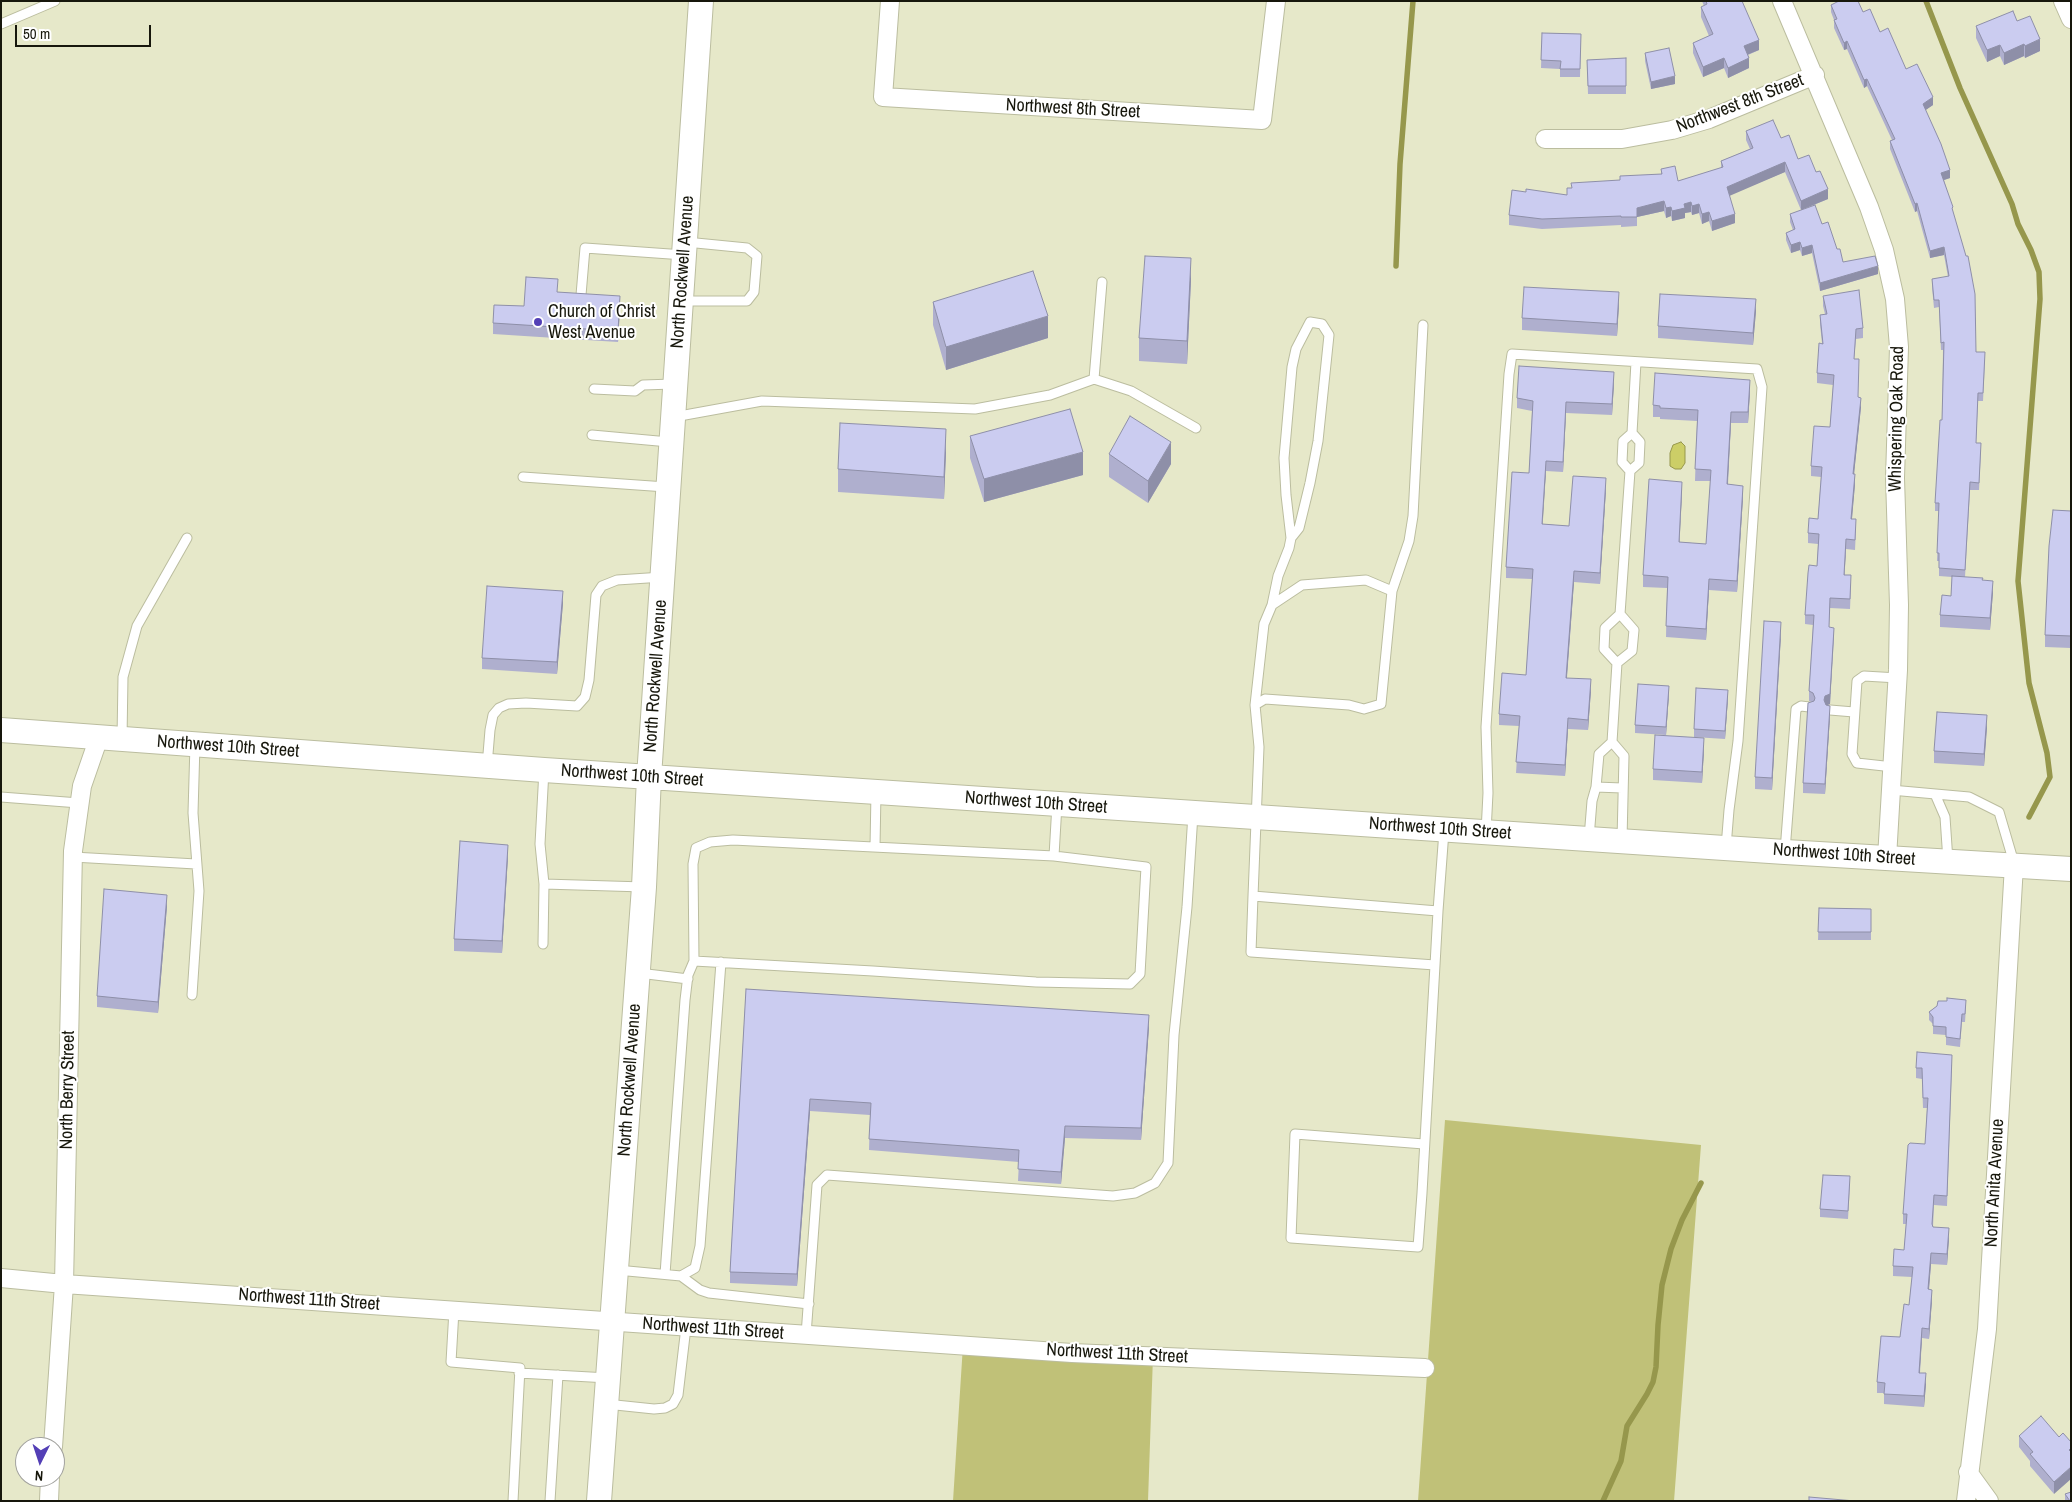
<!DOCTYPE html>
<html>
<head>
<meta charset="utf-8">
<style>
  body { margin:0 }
  #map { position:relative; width:2072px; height:1502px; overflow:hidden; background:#e6e8c9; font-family:"Archivo Narrow",sans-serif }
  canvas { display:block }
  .frame { position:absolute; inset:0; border:2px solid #17170c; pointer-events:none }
  .north { position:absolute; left:15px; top:1437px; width:50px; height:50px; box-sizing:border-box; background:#fff; border:1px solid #a2a29e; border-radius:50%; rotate:184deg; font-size:14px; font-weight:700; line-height:20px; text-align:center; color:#17170c }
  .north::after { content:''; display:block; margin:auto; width:18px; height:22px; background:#533fb6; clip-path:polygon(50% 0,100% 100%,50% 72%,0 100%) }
  .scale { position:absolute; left:15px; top:25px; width:136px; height:22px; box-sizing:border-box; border:2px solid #17170c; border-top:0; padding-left:6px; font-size:15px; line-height:18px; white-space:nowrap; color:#17170c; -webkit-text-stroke:4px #fff; paint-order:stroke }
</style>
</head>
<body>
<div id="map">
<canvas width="2072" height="1502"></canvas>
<div class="frame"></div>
<div class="north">N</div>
<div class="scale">50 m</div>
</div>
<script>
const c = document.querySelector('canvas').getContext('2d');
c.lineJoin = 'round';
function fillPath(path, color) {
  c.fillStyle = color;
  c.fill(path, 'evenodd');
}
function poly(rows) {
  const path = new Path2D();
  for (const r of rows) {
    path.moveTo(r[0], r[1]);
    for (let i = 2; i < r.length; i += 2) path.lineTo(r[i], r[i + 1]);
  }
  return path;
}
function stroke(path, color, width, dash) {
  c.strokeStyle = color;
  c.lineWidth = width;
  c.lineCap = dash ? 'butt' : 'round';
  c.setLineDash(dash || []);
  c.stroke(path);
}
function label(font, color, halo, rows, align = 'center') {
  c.font = font + ' "Archivo Narrow",sans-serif';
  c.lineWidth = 4;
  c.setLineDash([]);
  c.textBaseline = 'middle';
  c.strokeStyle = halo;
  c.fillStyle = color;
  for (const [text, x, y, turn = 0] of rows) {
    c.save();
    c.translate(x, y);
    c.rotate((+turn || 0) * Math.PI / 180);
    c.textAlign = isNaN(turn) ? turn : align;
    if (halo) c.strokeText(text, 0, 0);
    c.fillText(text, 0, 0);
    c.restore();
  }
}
const green = poly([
  [1445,1120,1701,1145,1674,1501,1418,1501],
  [963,1345,1153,1356,1148,1501,953,1501]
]);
const water = poly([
  [1681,442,1685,446,1685,463,1681,469,1675,469,1670,466,1670,453,1673,445,1681,442]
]);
const stream = poly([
  [1926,1,1960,88,2012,204,2018,224,2031,250,2039,272,2040,299,2018,581,2029,683,2047,753,2050,777,2029,817],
  [1396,266,1400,164,1413,1],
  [1603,1501,1621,1461,1627,1426,1647,1394,1653,1382,1656,1367,1658,1325,1662,1285,1671,1249,1682,1220,1701,1183]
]);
const service = poly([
  [1,24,55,1],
  [581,295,585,248,684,255],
  [682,301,747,301,754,292,757,256,747,248,686,242],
  [1094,379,1131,391,1196,428],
  [594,389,635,391,643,385,673,384],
  [674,417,762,401,975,409,1050,395,1094,379,1102,282],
  [1632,433,1636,362],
  [592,435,669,442],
  [523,477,666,487],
  [1272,605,1278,576,1289,548,1291,538,1286,495,1284,458,1292,367,1296,349,1310,322,1322,324,1329,335,1318,441,1310,483,1299,528,1291,538],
  [1620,614,1630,471,1639,463,1640,442,1632,433,1623,441,1622,462,1630,471],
  [1255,705,1264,624,1272,605,1302,585,1366,580,1392,591],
  [1830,710,1854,712],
  [122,739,123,677,137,626,187,538],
  [1612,742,1617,663,1604,649,1605,628,1620,614,1634,630,1632,651,1617,663],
  [487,766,490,730,493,715,499,708,508,704,526,703,577,706,585,697,589,680,596,595,602,586,617,580,663,577],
  [1893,767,1857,763,1852,754,1857,681,1864,676,1898,678],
  [1596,787,1622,788],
  [1891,790,1969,797,1999,812,2014,863],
  [1935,794,1945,817,1948,861],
  [1,797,79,803],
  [1486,832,1488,793,1486,727,1509,374,1512,354,1757,369,1762,387,1738,741,1729,810,1726,847],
  [1589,838,1592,801,1596,787,1599,754,1612,742,1624,756,1622,840],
  [875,847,876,792],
  [1785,851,1796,709,1801,706,1809,707],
  [1054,856,733,840,710,842,696,848,693,864,694,961,873,971,1036,982,1130,984,1140,974,1146,867,1054,856,1057,804],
  [73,857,196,864],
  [544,884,644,887],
  [1253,896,1251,952,1435,965,1438,911,1253,896,1259,747,1255,705,1265,699,1349,705,1364,709,1381,704,1392,591,1409,541,1413,516,1423,325],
  [1438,911,1444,831],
  [543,944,544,884,540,844,544,770],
  [639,973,688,979],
  [192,995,199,891,193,813,195,744],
  [1424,1144,1295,1134,1291,1238,1418,1247,1422,1193,1435,965],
  [617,1270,681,1276,695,1268,700,1246,721,962],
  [665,1274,685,1000,688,975,694,961],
  [681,1276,700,1290,709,1293,809,1304],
  [454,1310,451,1362,520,1368,513,1501],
  [806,1335,817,1185,827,1175,1113,1196,1135,1193,1155,1183,1168,1163,1174,1035,1187,907,1193,814],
  [519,1373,608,1378],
  [606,1404,654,1409,665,1408,673,1404,678,1395,686,1327],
  [550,1501,558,1375]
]);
const minor = poly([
  [890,1,883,97,1262,120,1276,1],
  [1782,1,1869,207,1884,250,1895,299,1899,347,1895,478,1899,605,1898,670,1887,858],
  [2063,1,2071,19],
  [1545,139,1622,139,1672,130,1709,119,1815,75],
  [1,1278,64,1284,1072,1353,1425,1368],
  [53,1447,64,1284,73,851,82,786,99,737],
  [1968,1472,1989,1501],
  [49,1501,50,1477],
  [1966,1501,1987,1329,2014,865]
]);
const secondary = poly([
  [1,730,544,770,1785,852,2071,869],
  [599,1501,644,887,649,777,701,1]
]);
const wall = poly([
  [1702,1,1742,1,1759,50,1748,55,1749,68,1728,78,1724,68,1703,77,1693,53,1693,43,1709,36,1701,17,1701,7,1704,6],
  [1831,5,1863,12,1880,32,1906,69,1933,105,1925,110,1950,178,1944,180,1953,213,1976,352,1985,360,1983,401,1978,401,1976,443,1981,451,1979,490,1970,490,1965,577,1983,580,1993,592,1990,630,1940,627,1940,615,1951,596,1952,577,1939,576,1939,561,1937,561,1939,511,1935,511,1935,503,1942,420,1943,350,1941,350,1939,307,1934,308,1932,287,1932,279,1948,277,1944,255,1930,258,1917,211,1915,212,1890,149,1890,141,1892,140,1867,86,1864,88,1847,49,1844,50,1834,28,1834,20,1831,12],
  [2017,21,2040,51,2025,58,2024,56,2004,65,2000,56,1987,62,1976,38,1976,26],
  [1542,33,1581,34,1580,77,1560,77,1560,69,1541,68],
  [1645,53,1675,84,1651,89,1645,61],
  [1626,58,1626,94,1588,94,1587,60],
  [1746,131,1781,138,1798,159,1816,172,1828,199,1801,210,1785,172,1729,195,1735,223,1712,231,1709,221,1702,224,1699,213,1692,215,1691,212,1685,213,1685,218,1672,221,1671,216,1666,218,1664,211,1637,217,1637,226,1621,227,1621,225,1542,229,1509,225,1509,215,1526,192,1567,195,1572,188,1661,174,1661,169,1678,181,1721,168,1721,161,1750,149,1746,140],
  [1790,214,1822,224,1837,249,1843,262,1878,274,1820,291,1812,253,1802,256,1800,250,1791,253,1786,240,1786,233,1793,230,1790,222],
  [1191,280,1187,364,1139,361,1139,338],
  [558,292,620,308,618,342,493,334,493,323,524,306],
  [1823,296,1863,328,1863,338,1856,339,1854,359,1858,397,1861,407,1854,474,1855,484,1852,519,1856,529,1855,550,1846,549,1844,575,1851,585,1850,609,1830,608,1829,627,1834,638,1830,704,1827,705,1830,716,1825,794,1803,793,1803,783,1812,702,1809,701,1809,691,1813,625,1805,624,1805,615,1817,566,1818,544,1808,543,1808,533,1818,519,1821,477,1811,476,1811,466,1830,427,1833,385,1817,383,1817,373,1822,343,1820,324,1820,315,1825,314,1823,306],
  [933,302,1048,338,946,370,933,325],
  [1619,304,1617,336,1522,330,1522,318],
  [1756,311,1753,345,1658,338,1658,326],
  [1614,383,1612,415,1566,413,1563,472,1546,471,1542,524,1569,526,1606,489,1600,584,1574,582,1567,678,1591,690,1588,730,1568,729,1565,776,1516,773,1519,726,1499,725,1499,714,1526,675,1532,579,1506,578,1506,567,1529,473,1532,411,1517,408,1517,398],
  [1750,391,1748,423,1731,423,1728,484,1743,497,1737,592,1709,590,1706,640,1666,637,1667,588,1643,587,1643,575,1682,493,1679,542,1706,544,1711,481,1695,481,1697,421,1660,419,1660,417,1653,417,1653,405],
  [970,436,1083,475,984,502,970,458],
  [946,452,944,499,838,492,838,469],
  [1109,454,1171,464,1148,503,1109,477],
  [2071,511,2071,648,2045,647,2045,635],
  [563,603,557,674,482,669,482,658],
  [1781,634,1772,790,1755,789,1755,777],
  [1669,694,1666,735,1635,733,1635,725],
  [1728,698,1725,739,1694,737,1694,729],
  [1987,727,1984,766,1934,763,1934,751],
  [1704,750,1702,783,1653,780,1653,769],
  [508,856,502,953,454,951,454,939],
  [167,906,158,1013,97,1007,97,996],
  [1819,908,1871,909,1871,940,1818,940],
  [746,989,1149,1027,1141,1140,1065,1138,1061,1184,1018,1181,1019,1162,869,1150,870,1115,810,1111,797,1286,730,1283,730,1272],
  [1937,1006,1966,1007,1965,1022,1962,1022,1960,1047,1946,1045,1946,1035,1933,1034,1933,1024,1929,1020,1929,1012],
  [1952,1065,1947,1206,1934,1205,1933,1227,1949,1238,1947,1265,1931,1264,1929,1290,1932,1300,1929,1339,1922,1338,1920,1373,1926,1384,1924,1407,1884,1404,1884,1393,1877,1393,1877,1382,1900,1337,1909,1305,1912,1277,1893,1276,1893,1266,1904,1250,1906,1224,1903,1224,1903,1214,1925,1144,1927,1108,1923,1108,1922,1079,1916,1078,1916,1068],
  [1850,1184,1848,1219,1820,1217,1820,1209],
  [2019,1436,2059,1437,2054,1494,2030,1466,2030,1461,2019,1447],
  [2065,1494,2071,1501,2065,1501]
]);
const shadedWall = poly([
  [2040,39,2040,51,2025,58,2025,46],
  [1759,40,1759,50,1744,56,1744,46],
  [1847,41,1847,49,1844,50,1844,43],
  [2024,44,2024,56,2004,65,2004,53],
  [2000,45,2000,56,1987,62,1987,50],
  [1724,58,1724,68,1703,77,1703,67],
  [1749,58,1749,68,1728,78,1728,68],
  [1675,76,1675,84,1651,89,1651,82],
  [1867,79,1867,86,1864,88,1864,80],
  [1933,97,1933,105,1923,112,1923,104],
  [1785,162,1785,172,1727,197,1727,187],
  [1950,170,1950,178,1941,181,1941,173],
  [1828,189,1828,199,1801,210,1801,201],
  [1664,201,1664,211,1637,217,1637,208],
  [1691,202,1691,212,1685,213,1685,218,1672,221,1672,211,1684,204],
  [1917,203,1917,211,1915,212,1915,204],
  [1699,204,1699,213,1692,215,1692,206],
  [1671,207,1671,216,1666,218,1666,208],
  [1709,212,1709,221,1702,224,1702,214],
  [1735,214,1735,223,1712,231,1712,221],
  [1800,242,1800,250,1791,253,1791,245],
  [1812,245,1812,253,1802,256,1802,248],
  [1944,247,1944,255,1930,258,1930,251],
  [1191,258,1191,280,1187,364,1187,341],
  [1878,266,1878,274,1820,291,1820,283],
  [1619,292,1619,304,1617,336,1617,324],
  [620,296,620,308,618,342,618,331],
  [1756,299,1756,311,1753,345,1753,333],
  [1048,316,1048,338,946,370,946,347],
  [1614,372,1614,383,1612,415,1612,404],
  [1750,380,1750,391,1748,423,1748,412],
  [1861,398,1861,407,1853,484,1853,474],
  [1566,402,1566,413,1563,472,1563,462],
  [1731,412,1731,423,1727,496,1727,484],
  [946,429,946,452,944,499,944,477],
  [1171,442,1171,464,1148,503,1148,481],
  [1083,452,1083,475,984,502,984,479],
  [1546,461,1546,471,1542,535,1542,524],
  [1855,474,1855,484,1851,529,1851,519],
  [1606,478,1606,489,1600,584,1600,573],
  [1682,482,1682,493,1679,553,1679,542],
  [1743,486,1743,497,1737,592,1737,581],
  [1846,539,1846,549,1844,585,1844,575],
  [1574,571,1574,582,1566,688,1566,678],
  [1709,579,1709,590,1706,640,1706,629],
  [1993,581,1993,592,1990,630,1990,618],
  [563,591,563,603,557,674,557,662],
  [1781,622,1781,634,1772,790,1772,778],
  [1834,628,1830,704,1825,706,1824,700],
  [1591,679,1591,690,1588,730,1588,720],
  [1669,686,1669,694,1666,735,1666,727],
  [1728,690,1728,698,1725,739,1725,731],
  [1830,706,1830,716,1825,794,1825,784],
  [1987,715,1987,727,1984,766,1984,754],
  [1568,718,1568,729,1565,776,1565,765],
  [1704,738,1704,750,1702,783,1702,772],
  [508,845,508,856,502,953,502,941],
  [167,895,167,906,158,1013,158,1002],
  [1149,1015,1149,1027,1141,1140,1141,1128],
  [810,1099,810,1111,797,1286,797,1274],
  [1065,1126,1065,1138,1061,1184,1061,1172],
  [1949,1228,1949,1238,1947,1265,1947,1254],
  [1931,1253,1931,1264,1928,1300,1928,1289],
  [1932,1290,1932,1300,1929,1339,1929,1329],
  [1922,1328,1922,1338,1919,1383,1919,1373],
  [1926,1373,1926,1384,1924,1407,1924,1396],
  [2071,1467,2071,1479,2054,1494,2054,1482]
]);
const building = poly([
  [1706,1,1742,1,1759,40,1744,46,1749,58,1728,68,1724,58,1703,67,1693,43,1713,34,1701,7,1707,4,1706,1],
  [1839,1,1858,1,1863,12,1870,9,1880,32,1888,28,1906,69,1917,64,1933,97,1923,104,1941,144,1950,170,1941,173,1953,207,1952,208,1966,256,1968,256,1975,294,1976,352,1985,352,1983,393,1978,393,1976,443,1981,443,1979,483,1970,482,1965,570,1939,568,1939,553,1937,553,1939,503,1935,503,1940,420,1942,420,1944,342,1941,343,1939,300,1934,300,1932,279,1949,276,1944,247,1930,251,1917,203,1915,204,1890,141,1895,139,1867,79,1864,80,1847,41,1844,43,1834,20,1837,19,1831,5,1839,1],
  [2013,11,2017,21,2030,16,2040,39,2025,46,2024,44,2004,53,2000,45,1987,50,1976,26,2013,11],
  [1542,33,1581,34,1580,69,1560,69,1561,61,1541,60,1542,33],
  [1669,48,1675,76,1651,82,1645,53,1669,48],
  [1626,58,1626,86,1588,86,1587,60,1626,58],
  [1773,120,1781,138,1789,135,1798,159,1809,155,1816,172,1820,171,1828,189,1801,201,1785,162,1727,187,1735,214,1712,221,1709,212,1702,214,1699,204,1692,206,1691,202,1684,204,1685,208,1672,211,1671,207,1666,208,1664,201,1637,208,1637,217,1621,217,1621,216,1542,219,1509,215,1512,190,1526,192,1526,189,1567,195,1567,188,1572,188,1571,183,1620,180,1620,176,1662,174,1661,169,1675,166,1678,181,1723,167,1721,161,1753,148,1746,131,1773,120],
  [1815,205,1822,224,1828,222,1837,249,1840,249,1843,262,1875,256,1878,266,1820,283,1812,245,1802,248,1800,242,1791,245,1786,233,1795,229,1790,214,1815,205],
  [1145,256,1191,258,1187,341,1139,338,1145,256],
  [1033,271,1048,316,946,347,933,302,1033,271],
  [526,277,558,279,557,292,620,296,618,331,493,323,494,305,524,306,526,277],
  [1524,287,1619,292,1617,324,1522,318,1524,287],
  [1859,290,1863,328,1856,329,1854,359,1859,359,1858,397,1861,398,1853,474,1855,474,1851,519,1856,519,1855,540,1846,539,1844,575,1851,575,1850,599,1830,598,1829,627,1834,628,1830,694,1825,696,1824,700,1826,705,1830,706,1825,784,1803,783,1808,703,1814,701,1815,698,1813,693,1809,691,1814,615,1805,615,1808,573,1809,565,1817,566,1819,534,1808,533,1809,518,1818,519,1822,467,1811,466,1814,426,1830,427,1834,375,1817,373,1819,343,1823,344,1820,315,1827,314,1823,296,1859,290],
  [1660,294,1756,299,1753,333,1658,326,1660,294],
  [1519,366,1614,372,1612,404,1566,402,1563,462,1546,461,1542,524,1569,526,1573,476,1606,478,1600,573,1574,571,1566,678,1591,679,1588,720,1568,718,1565,765,1516,762,1520,716,1499,714,1502,673,1526,675,1533,569,1506,567,1512,472,1529,473,1533,401,1517,398,1519,366],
  [1655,373,1750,380,1748,412,1731,412,1727,484,1743,486,1737,581,1709,579,1706,629,1666,626,1668,577,1643,575,1649,479,1682,482,1679,542,1706,544,1711,470,1695,469,1698,410,1660,408,1660,406,1653,405,1655,373],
  [1070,409,1083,452,984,479,970,436,1070,409],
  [1130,416,1171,442,1148,481,1109,454,1130,416],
  [840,423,946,429,944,477,838,469,840,423],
  [2053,510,2071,511,2071,636,2045,635,2049,546,2053,510],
  [1952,576,1983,578,1982,580,1993,581,1990,618,1940,615,1942,595,1951,596,1952,576],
  [487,586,563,591,557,662,482,658,487,586],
  [1764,621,1781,622,1772,778,1755,777,1764,621],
  [1638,684,1669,686,1666,727,1635,725,1638,684],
  [1696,688,1728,690,1725,731,1694,729,1696,688],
  [1937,712,1987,715,1984,754,1934,751,1937,712],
  [1655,735,1704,738,1702,772,1653,769,1655,735],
  [460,841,508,845,502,941,454,939,460,841],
  [104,889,167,895,158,1002,97,996,104,889],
  [1819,908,1871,909,1871,932,1818,932,1819,908],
  [746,989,1149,1015,1141,1128,1065,1126,1061,1172,1018,1169,1019,1150,869,1139,871,1103,810,1099,797,1274,730,1272,746,989],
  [1947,998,1966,1000,1965,1014,1962,1014,1960,1039,1946,1037,1946,1027,1933,1026,1933,1017,1929,1012,1937,1006,1938,1001,1947,1001,1947,998],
  [1917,1052,1952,1055,1947,1196,1934,1195,1932,1224,1933,1227,1949,1228,1947,1254,1931,1253,1928,1289,1932,1290,1929,1329,1922,1328,1919,1373,1926,1373,1924,1396,1884,1394,1885,1383,1877,1382,1881,1336,1900,1337,1904,1304,1909,1305,1913,1267,1893,1266,1894,1249,1904,1250,1907,1214,1903,1214,1908,1145,1910,1143,1925,1144,1928,1098,1923,1098,1922,1068,1916,1068,1917,1052],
  [1823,1175,1850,1176,1848,1211,1820,1209,1823,1175],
  [2041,1416,2059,1437,2063,1433,2071,1442,2071,1448,2069,1450,2071,1452,2071,1467,2054,1482,2030,1454,2033,1452,2019,1436,2041,1416],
  [2071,1492,2071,1501,2070,1501,2065,1494,2071,1492],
  [1809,1497,1855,1501,1809,1501,1809,1497]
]);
const markers = [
  [538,322,5,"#533fb6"]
];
const streetNames = [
  ["Northwest 8th Street",1740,104,-21],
  ["Northwest 8th Street",1073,109,3],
  ["North Rockwell Avenue",683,272,-86],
  ["Whispering Oak Road",1897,419,-89],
  ["North Rockwell Avenue",656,676,-86],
  ["Northwest 10th Street",228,747,4],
  ["Northwest 10th Street",632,776,4],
  ["Northwest 10th Street",1036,803,4],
  ["Northwest 10th Street",1440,829,4],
  ["Northwest 10th Street",1844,855,4],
  ["North Rockwell Avenue",630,1080,-86],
  ["North Berry Street",68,1090,-89],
  ["North Anita Avenue",1995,1183,-87],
  ["Northwest 11th Street",309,1300,4],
  ["Northwest 11th Street",713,1329,4],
  ["Northwest 11th Street",1117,1354,3]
];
const poiNames = [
  ["Church of Christ",548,312],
  ["West Avenue",548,333]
];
fillPath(green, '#c0c178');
fillPath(water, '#ccce67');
stroke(water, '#96974c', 1);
stroke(stream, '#96974c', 5.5);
stroke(service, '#bbbd9f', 11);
stroke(minor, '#bbbd9f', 20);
stroke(secondary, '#bbbd9f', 26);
stroke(service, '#fff', 9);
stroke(minor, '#fff', 18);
stroke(secondary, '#fff', 24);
fillPath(wall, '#afafce');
fillPath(shadedWall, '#8e8fa8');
fillPath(building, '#cbccf0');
stroke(building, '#8e8fa8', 1);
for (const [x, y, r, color] of markers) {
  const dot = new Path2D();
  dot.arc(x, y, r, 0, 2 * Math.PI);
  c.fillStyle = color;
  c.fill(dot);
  stroke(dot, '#fff', 2);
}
label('18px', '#17170c', '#fff', streetNames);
label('18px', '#17170c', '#fff', poiNames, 'left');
</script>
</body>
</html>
